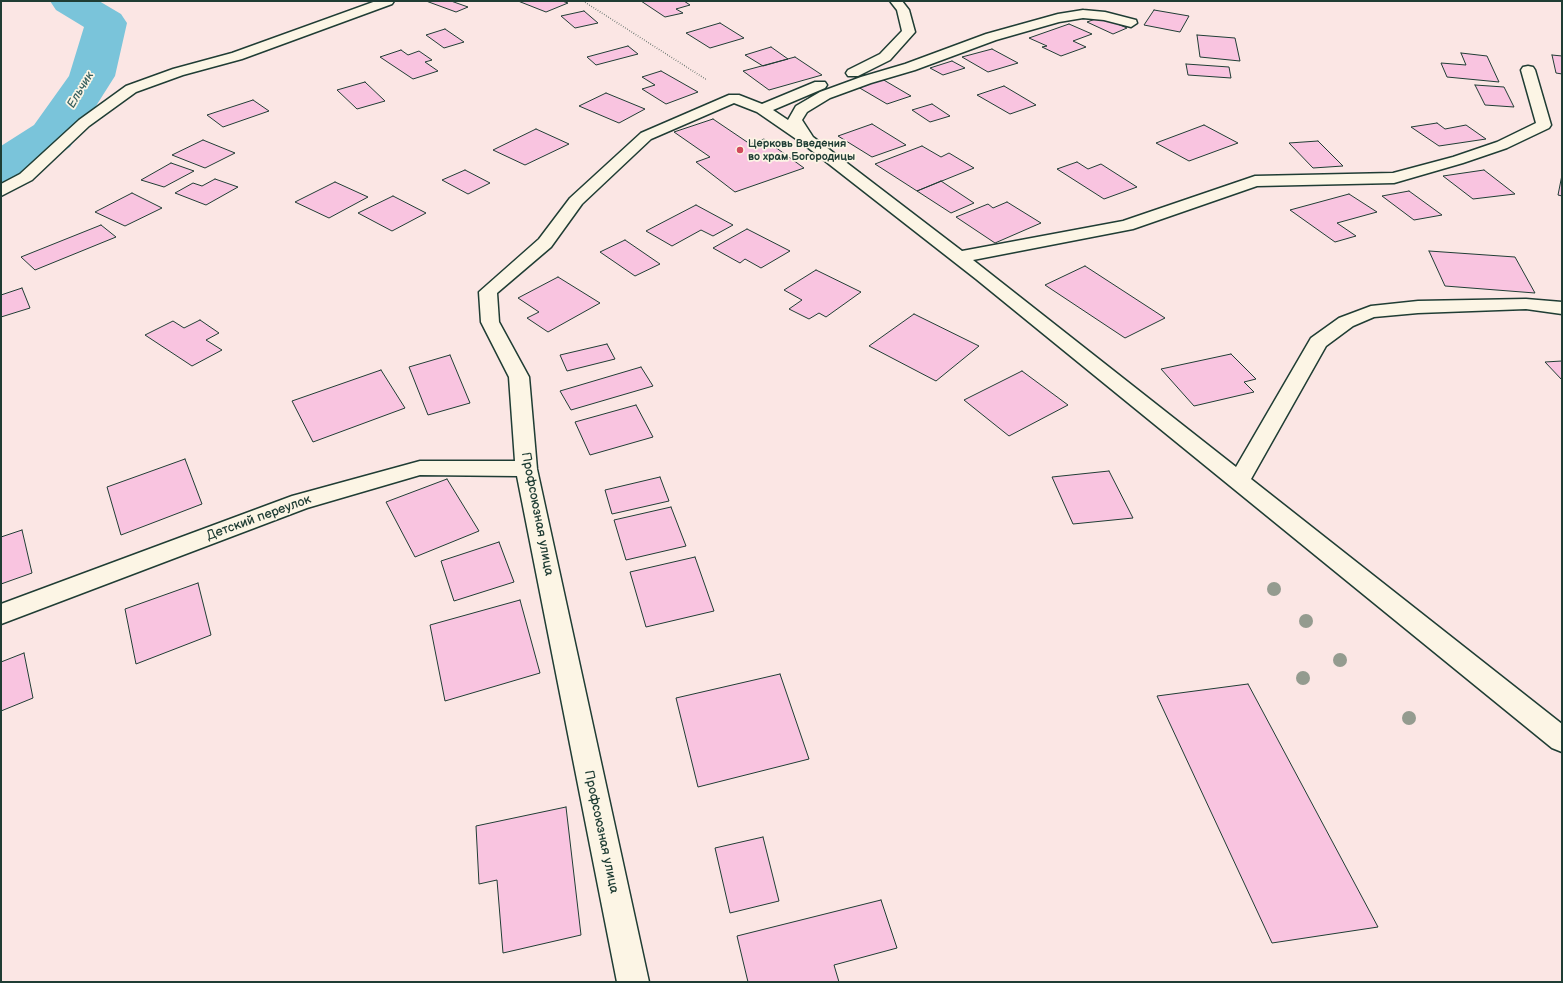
<!DOCTYPE html>
<html>
<head>
<meta charset="utf-8">
<style>
  body { margin:0 }
  #map { position:relative; width:1563px; height:983px; overflow:hidden; background:#fbe6e4; font-family:"Balsamiq Sans",sans-serif }
  canvas { display:block }
  .frame { position:absolute; inset:0; border:2px solid #1f3d34; pointer-events:none }
</style>
</head>
<body>
<div id="map">
<canvas width="1563" height="983"></canvas>
<div class="frame"></div>
</div>
<script>
const c = document.querySelector('canvas').getContext('2d');
c.lineJoin = 'round';
function poly(rows) {
  const path = new Path2D();
  for (const r of rows) {
    path.moveTo(r[0], r[1]);
    for (let i = 2; i < r.length; i += 2) path.lineTo(r[i], r[i + 1]);
  }
  return path;
}
function fillPath(path, color) {
  c.fillStyle = color;
  c.fill(path, 'evenodd');
}
function stroke(path, color, width, dash) {
  c.strokeStyle = color;
  c.lineWidth = width;
  c.lineCap = dash ? 'butt' : 'round';
  c.setLineDash(dash || []);
  c.stroke(path);
}
function label(font, color, halo, rows, align = 'center') {
  c.font = font + ' "Balsamiq Sans",sans-serif';
  c.lineWidth = 3.5;
  c.setLineDash([]);
  c.textBaseline = 'middle';
  c.strokeStyle = halo;
  c.fillStyle = color;
  for (const [text, x, y, turn = 0] of rows) {
    c.save();
    c.translate(x, y);
    c.rotate((+turn || 0) * Math.PI / 180);
    c.textAlign = isNaN(turn) ? turn : align;
    if (halo) c.strokeText(text, 0, 0);
    c.fillText(text, 0, 0);
    c.restore();
  }
}
const river = poly([
  [50,1,99,1,121,14,127,23,115,76,70,147,19,179,1,184,1,146,34,125,69,76,84,27,56,10,50,1]
]);
const building = poly([
  [426,1,451,1,468,7,456,12,426,1],
  [518,1,562,1,568,3,546,12,518,1],
  [641,1,684,1,690,5,676,9,683,13,665,17,641,1],
  [1154,10,1189,16,1180,32,1144,25,1154,10],
  [584,11,598,23,575,28,561,16,584,11],
  [1101,17,1127,28,1113,34,1087,22,1101,17],
  [720,23,744,38,710,48,686,33,720,23],
  [1069,24,1092,34,1073,41,1086,47,1061,56,1042,47,1047,46,1029,38,1069,24],
  [445,29,464,42,444,48,426,35,445,29],
  [1197,35,1235,38,1240,61,1200,57,1197,35],
  [628,46,638,54,596,65,587,57,628,46],
  [771,47,788,59,763,66,745,55,771,47],
  [992,49,1018,63,988,72,962,57,992,49],
  [401,50,408,55,419,51,432,60,425,62,438,71,413,79,380,57,401,50],
  [1461,53,1487,56,1499,82,1447,77,1441,63,1466,65,1461,53],
  [1552,55,1562,56,1562,74,1556,73,1552,55],
  [795,57,822,75,769,90,743,71,795,57],
  [952,61,965,68,943,75,930,68,952,61],
  [1186,64,1229,67,1231,78,1188,75,1186,64],
  [661,71,698,92,666,104,642,89,655,85,642,77,661,71],
  [882,79,911,96,887,104,858,87,882,79],
  [365,82,385,101,357,109,337,90,365,82],
  [1475,85,1504,87,1514,107,1485,105,1475,85],
  [1004,86,1036,105,1010,114,977,95,1004,86],
  [606,93,645,109,619,123,579,106,606,93],
  [253,100,269,111,223,127,207,115,253,100],
  [932,104,950,116,930,122,912,110,932,104],
  [713,119,750,144,764,139,804,168,735,192,696,162,710,157,674,132,713,119],
  [1437,123,1445,129,1466,125,1486,139,1439,146,1411,127,1437,123],
  [872,124,906,145,872,157,838,136,872,124],
  [1204,125,1238,143,1189,161,1156,143,1204,125],
  [536,129,569,144,525,165,493,150,536,129],
  [203,140,235,153,205,168,172,155,203,140],
  [1318,141,1343,166,1313,168,1289,143,1318,141],
  [922,146,941,157,949,153,974,168,917,191,875,164,922,146],
  [1077,162,1088,169,1101,164,1137,187,1104,199,1057,169,1077,162],
  [171,163,194,171,164,187,141,180,171,163],
  [465,170,490,183,468,194,442,180,465,170],
  [1484,170,1515,194,1473,199,1443,176,1484,170],
  [1562,175,1562,196,1558,195,1562,175],
  [215,179,238,187,206,205,175,193,193,183,202,186,215,179],
  [941,181,974,203,951,213,917,191,941,181],
  [335,182,368,197,329,218,295,202,335,182],
  [1409,191,1442,215,1414,220,1382,196,1409,191],
  [132,193,162,208,125,226,95,212,132,193],
  [1349,194,1377,212,1337,223,1356,236,1335,242,1290,210,1349,194],
  [393,196,426,213,392,231,358,213,393,196],
  [1007,202,1041,223,995,243,956,217,988,204,993,208,1007,202],
  [696,205,733,225,713,236,701,230,672,246,646,231,696,205],
  [101,225,116,237,35,270,21,257,101,225],
  [747,229,790,251,761,268,745,259,740,263,713,248,747,229],
  [625,240,660,264,635,276,600,252,625,240],
  [1429,251,1515,257,1535,293,1445,286,1429,251],
  [1085,266,1165,318,1125,338,1045,285,1085,266],
  [816,270,861,292,826,317,819,313,809,319,789,309,802,300,784,290,816,270],
  [558,277,600,303,548,332,527,318,539,312,518,298,558,277],
  [22,288,30,308,1,317,1,295,22,288],
  [914,314,979,346,936,381,869,346,914,314],
  [200,320,219,333,206,340,222,350,192,366,145,335,173,321,184,328,200,320],
  [607,344,615,359,567,371,560,355,607,344],
  [1231,354,1256,379,1244,382,1254,392,1194,406,1161,369,1231,354],
  [450,355,470,403,428,415,409,367,450,355],
  [1562,361,1562,380,1545,362,1562,361],
  [641,367,653,386,571,410,560,391,641,367],
  [381,370,405,408,313,442,292,401,381,370],
  [1022,371,1068,405,1009,436,964,400,1022,371],
  [636,405,653,437,590,455,575,422,636,405],
  [185,459,202,504,121,535,107,487,185,459],
  [1109,471,1133,518,1073,524,1052,477,1109,471],
  [660,477,669,501,612,514,605,490,660,477],
  [447,479,479,531,415,557,386,502,447,479],
  [671,507,686,546,626,560,614,520,671,507],
  [22,530,32,573,1,584,1,537,22,530],
  [499,542,514,582,454,601,441,561,499,542],
  [695,557,714,611,646,627,630,572,695,557],
  [198,583,211,635,136,664,125,609,198,583],
  [520,600,540,673,445,701,430,625,520,600],
  [24,653,33,698,1,711,1,662,24,653],
  [780,674,809,759,698,787,676,698,780,674],
  [1248,684,1378,927,1272,943,1157,696,1248,684],
  [566,807,581,935,503,953,497,880,479,884,476,826,566,807],
  [763,837,779,901,730,913,715,848,763,837],
  [881,900,897,948,834,965,839,982,748,982,737,936,881,900]
]);
const path = poly([
  [583,1,707,80]
]);
const minor = poly([
  [376,1,394,1,392,4,242,59,183,75,136,92,89,126,32,180,1,196,1,184,20,174,79,120,126,86,173,69,232,53,376,1],
  [890,1,902,1,909,10,915,32,890,60,858,76,848,76,846,73,848,70,880,54,902,31,897,10,890,1],
  [1083,10,1105,12,1136,20,1137,23,1131,27,1104,20,1083,18,1059,22,996,40,915,70,871,83,830,98,807,112,802,120,813,137,962,251,1123,221,1255,176,1393,173,1453,157,1497,142,1536,123,1521,70,1523,67,1528,66,1533,67,1535,70,1551,125,1549,128,1507,148,1463,163,1394,183,1257,186,1133,229,973,260,1236,467,1311,338,1339,318,1371,306,1418,301,1526,299,1562,302,1562,314,1526,309,1418,313,1374,317,1353,326,1326,346,1251,479,1562,724,1562,752,1552,748,976,279,802,143,757,112,734,103,651,139,582,204,551,247,497,293,499,322,529,377,537,469,649,982,617,982,517,476,420,475,307,508,1,624,1,604,292,496,420,461,515,461,509,377,481,322,479,292,539,239,570,198,641,133,729,95,739,95,762,104,815,82,825,82,827,85,825,88,773,110,788,120,796,106,820,92,861,77,905,64,986,34,1058,14,1083,10]
]);
const trees = [
  [1274,589],
  [1306,621],
  [1340,660],
  [1303,678],
  [1409,718]
];
const markers = [
  [740,150,4,"#d1495b"]
];
const farPoinames = [
  ["Церковь Введения",748,144],
  ["во храм Богородицы",748,157]
];
const farWaternames = [
  ["Ельчик",81,90,-59]
];
const streetNames = [
  ["Профсоюзная улица",537,514,79],
  ["Детский переулок",259,518,-20],
  ["Профсоюзная улица",601,832,78]
];
fillPath(river, '#7ac4da');
fillPath(building, '#f9c4e0');
stroke(building, '#1f3d34', 1);
stroke(minor, '#1f3d34', 3);
stroke(path, '#1f3d34', 1.5, [0.5, 2]);
fillPath(minor, '#fcf5e5');
c.fillStyle = '#949b8f';
for (const [x, y] of trees) {
  c.beginPath();
  c.arc(x, y, 7, 0, 2 * Math.PI);
  c.fill();
}
for (const [x, y, r, color] of markers) {
  const dot = new Path2D();
  dot.arc(x, y, r, 0, 2 * Math.PI);
  c.fillStyle = color;
  c.fill(dot);
  stroke(dot, '#fcf5e5', 1.5);
}
label('bold 11px', '#1f3d34', '#fcf5e5', farPoinames, 'left');
label('italic 12px', '#365f5e', '#fcf5e5', farWaternames);
label('13px', '#1f3d34', '#fcf5e5', streetNames);
</script>
</body>
</html>
